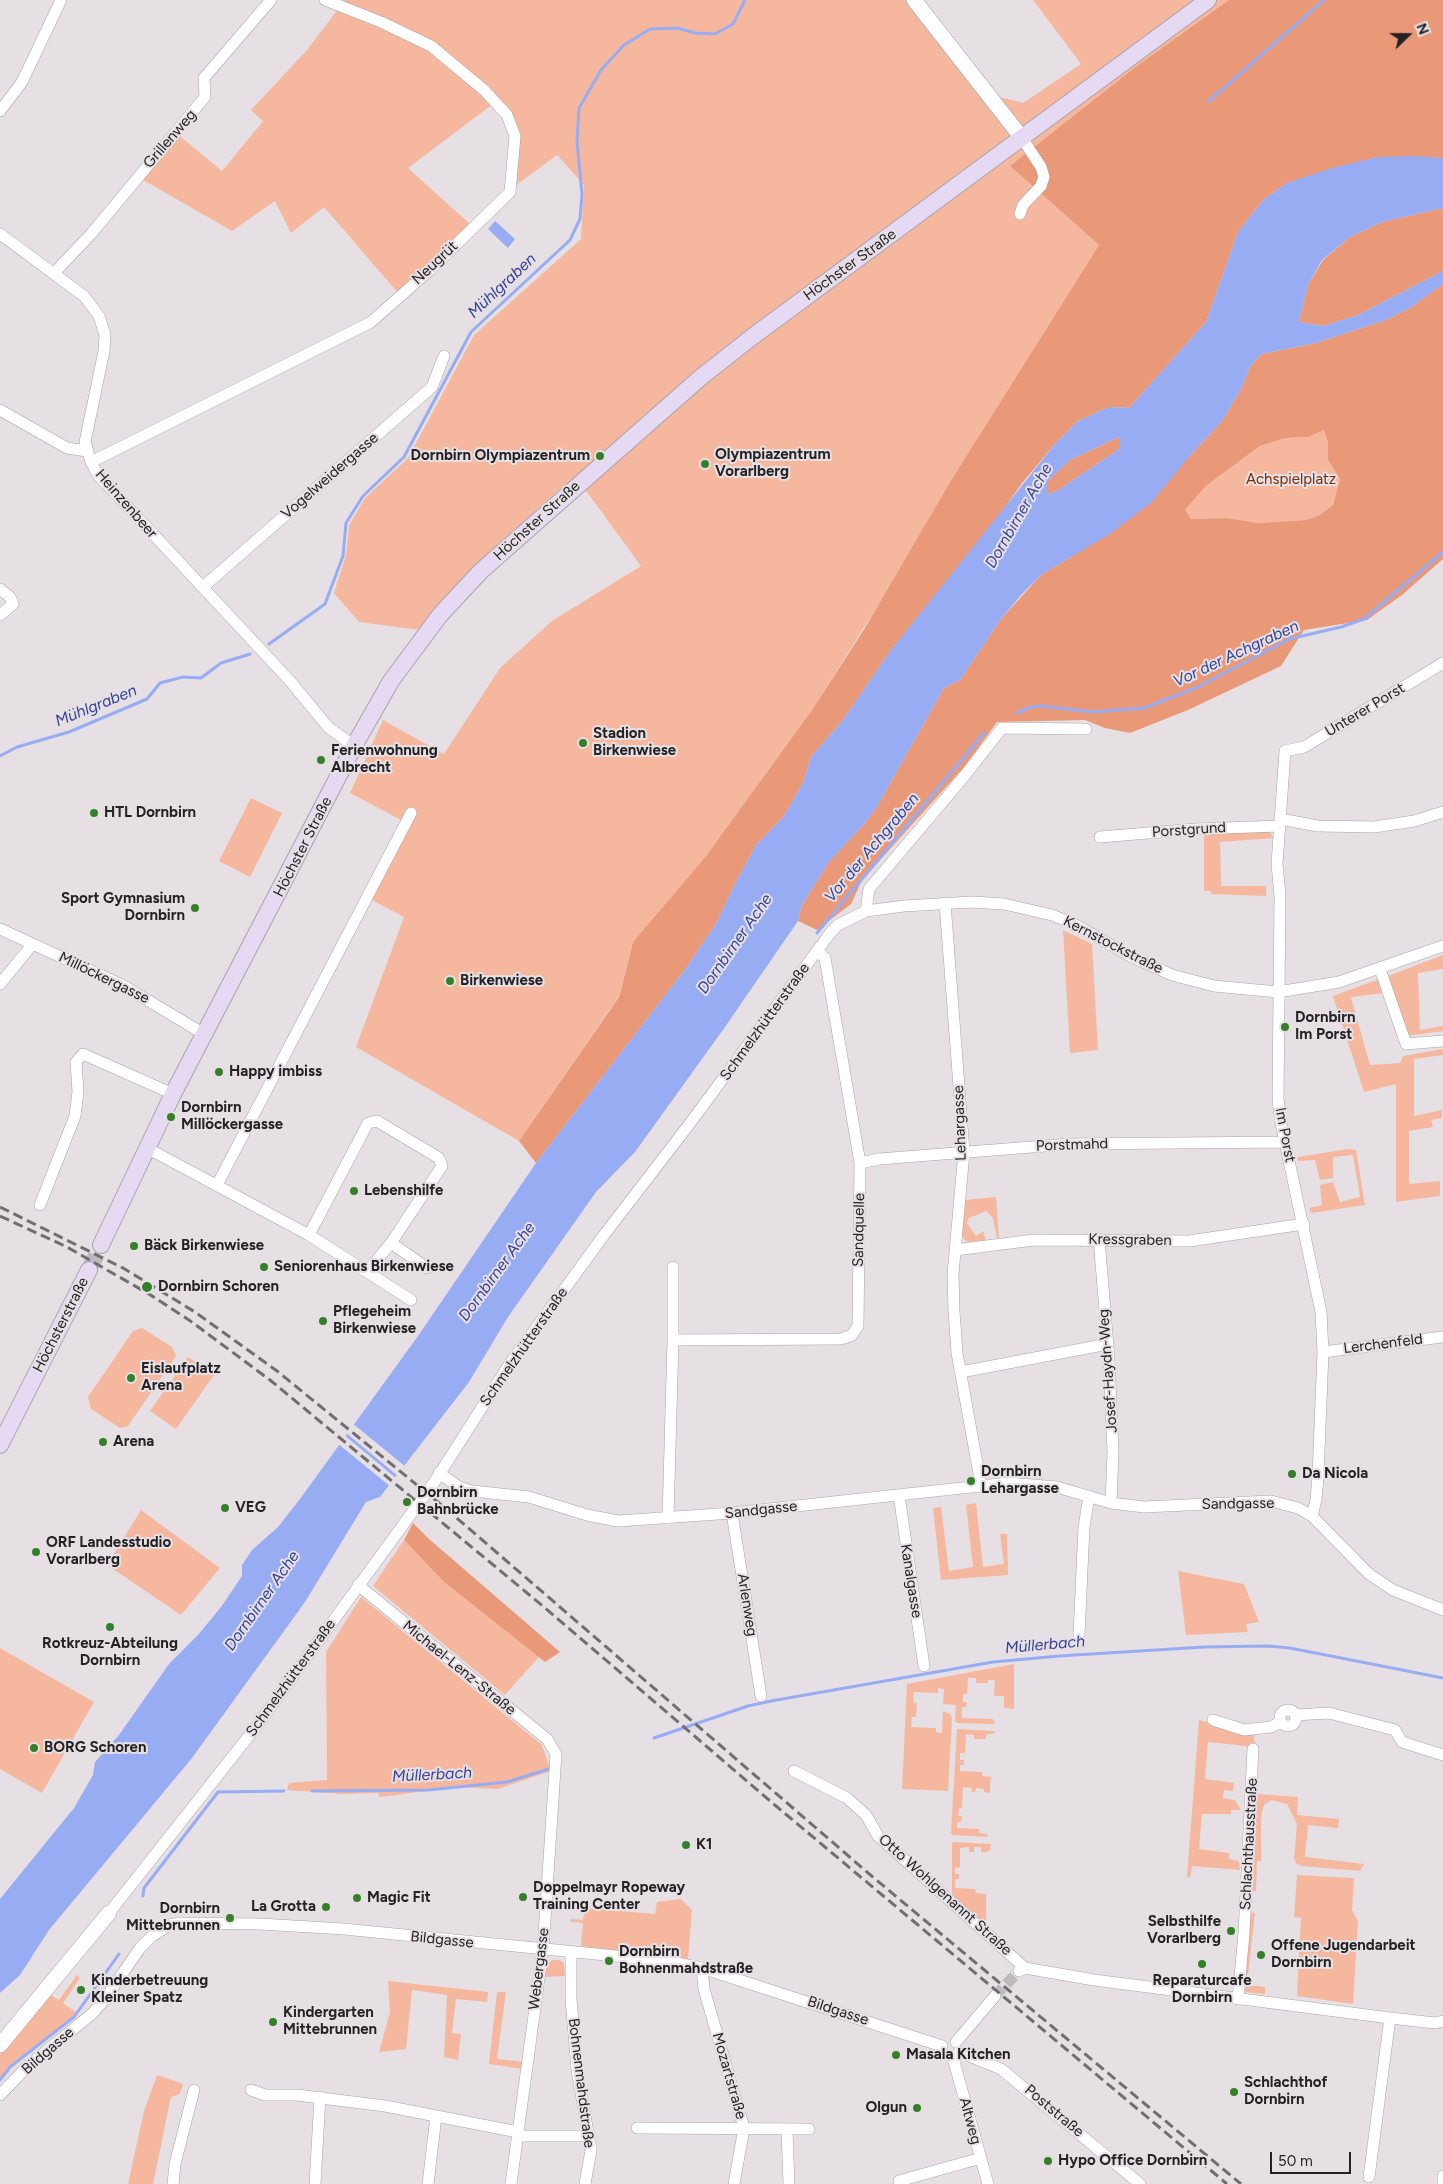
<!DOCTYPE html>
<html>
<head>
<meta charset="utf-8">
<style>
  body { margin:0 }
  #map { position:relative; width:1443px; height:2184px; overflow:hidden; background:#e6e0e4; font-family:Figtree,sans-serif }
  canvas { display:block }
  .north { position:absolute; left:1383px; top:10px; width:50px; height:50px; -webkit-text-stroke:4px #e6e0e4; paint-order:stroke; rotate:68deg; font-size:14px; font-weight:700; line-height:20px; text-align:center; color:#242224 }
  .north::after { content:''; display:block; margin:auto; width:18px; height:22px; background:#242224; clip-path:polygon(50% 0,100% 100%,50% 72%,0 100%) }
  .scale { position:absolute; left:1270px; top:2152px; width:81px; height:22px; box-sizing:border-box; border:2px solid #242224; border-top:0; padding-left:6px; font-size:15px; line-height:18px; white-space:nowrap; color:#242224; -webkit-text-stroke:4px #e6e0e4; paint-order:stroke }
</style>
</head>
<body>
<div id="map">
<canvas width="1443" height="2184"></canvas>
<div class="north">N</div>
<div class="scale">50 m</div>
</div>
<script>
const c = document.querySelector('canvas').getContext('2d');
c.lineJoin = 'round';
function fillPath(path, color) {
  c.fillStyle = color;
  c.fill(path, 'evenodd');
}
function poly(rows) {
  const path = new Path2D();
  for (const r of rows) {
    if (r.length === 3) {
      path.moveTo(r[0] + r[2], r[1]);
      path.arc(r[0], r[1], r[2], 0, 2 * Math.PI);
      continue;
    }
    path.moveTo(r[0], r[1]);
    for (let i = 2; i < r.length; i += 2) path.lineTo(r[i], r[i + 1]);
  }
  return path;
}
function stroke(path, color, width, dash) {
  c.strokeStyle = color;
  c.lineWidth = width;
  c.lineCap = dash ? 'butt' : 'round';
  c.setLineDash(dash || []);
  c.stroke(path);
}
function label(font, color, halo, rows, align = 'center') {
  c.font = font + ' Figtree,sans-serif';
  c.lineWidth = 4;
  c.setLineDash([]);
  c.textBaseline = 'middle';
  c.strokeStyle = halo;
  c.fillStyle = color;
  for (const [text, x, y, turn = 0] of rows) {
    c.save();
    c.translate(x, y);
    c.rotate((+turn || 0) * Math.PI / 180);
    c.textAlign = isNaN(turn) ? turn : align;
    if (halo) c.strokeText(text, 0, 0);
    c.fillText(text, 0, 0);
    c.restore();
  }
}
const green = poly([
  [345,0,917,0,996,96,1023,103,1081,64,1033,0,1230,0,1010,166,1099,245,950,482,883,597,812,710,706,856,633,942,619,996,519,1141,356,1047,404,917,370,899,405,822,350,793,383,720,444,754,500,668,552,621,641,566,587,492,568,482,474,566,420,630,359,622,334,593,346,555,349,525,365,498,408,458,474,335,581,239,584,185,557,155,511,189,516,136,497,101,408,168,471,225,399,294,324,207,291,233,275,201,232,231,138,177,176,133,222,171,263,121,251,110,307,50],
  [1324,430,1328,443,1328,460,1340,479,1333,505,1320,515,1306,520,1258,523,1227,518,1191,519,1185,510,1207,485,1260,446,1286,438,1308,437],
  [251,798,282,813,250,877,219,861],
  [1269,831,1274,838,1220,842,1221,886,1266,886,1266,896,1211,894,1211,891,1204,891,1204,834],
  [1063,930,1092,944,1098,1050,1070,1053],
  [1443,955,1443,969,1418,973,1420,1030,1443,1026,1443,1031,1407,1036,1388,976],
  [1379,979,1384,993,1351,997,1370,1065,1400,1063,1403,1056,1443,1049,1443,1055,1414,1059,1414,1116,1442,1110,1442,1118,1431,1120,1433,1127,1409,1131,1409,1184,1440,1181,1440,1196,1396,1202,1396,1084,1364,1092,1333,996],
  [1348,1149,1356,1150,1365,1205,1311,1213,1309,1208,1322,1205,1320,1185,1333,1182,1340,1202,1360,1197,1353,1155,1333,1157,1333,1178,1320,1180,1315,1160,1298,1161,1298,1157],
  [996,1197,999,1238,997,1238,993,1218,986,1211,969,1218,967,1223,976,1236,983,1231,986,1240,968,1242,963,1238,962,1233,965,1200],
  [142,1328,172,1347,176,1356,128,1426,120,1428,91,1409,88,1397,133,1331],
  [188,1357,214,1375,176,1429,150,1411],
  [976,1503,983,1567,1004,1564,1000,1534,1007,1534,1008,1575,941,1580,933,1508,941,1507,949,1571,973,1567,966,1505],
  [141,1510,220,1568,181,1615,107,1565],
  [404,1540,444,1582,539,1657,505,1695,373,1586],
  [1178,1571,1244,1584,1259,1622,1246,1624,1248,1632,1186,1635],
  [361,1597,542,1745,551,1771,498,1789,456,1787,380,1797,378,1793,342,1794,287,1790,289,1783,327,1780,326,1652],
  [0,1648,94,1702,42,1793,0,1769],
  [1014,1664,1014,1709,1004,1708,1004,1696,994,1696,995,1680,988,1680,988,1683,976,1683,976,1678,968,1678,967,1694,963,1694,963,1702,967,1702,966,1707,962,1707,962,1718,993,1719,995,1723,993,1724,957,1723,955,1721,956,1705,943,1704,944,1689,938,1688,938,1693,914,1692,913,1703,917,1703,916,1717,912,1717,911,1727,936,1728,936,1732,942,1733,943,1711,950,1714,952,1718,948,1791,902,1789,907,1684],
  [1199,1720,1254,1735,1255,1747,1208,1742,1205,1779,1234,1783,1233,1791,1224,1790,1223,1798,1235,1800,1241,1810,1231,1810,1231,1814,1202,1814,1199,1849,1229,1853,1229,1859,1239,1861,1240,1870,1192,1866,1190,1878,1187,1877],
  [957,1729,994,1731,995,1733,986,1735,986,1739,974,1739,974,1735,966,1734,965,1753,960,1753,960,1760,964,1760,964,1765,960,1765,960,1771,982,1772,982,1776,991,1777,990,1784,990,1793,984,1792,984,1789,976,1788,975,1792,972,1792,972,1788,963,1787,962,1808,959,1809,958,1816,962,1816,961,1822,957,1822,957,1828,979,1829,979,1833,987,1834,988,1837,952,1835,951,1832],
  [1257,1794,1298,1797,1297,1815,1339,1819,1338,1828,1308,1825,1305,1857,1364,1864,1360,1871,1301,1866,1296,1863,1294,1858,1297,1824,1287,1804,1271,1800,1264,1805,1261,1816,1261,1861,1257,1861,1256,1891,1253,1891,1251,1912,1255,1913,1247,1985,1265,1987,1265,1994,1245,1992],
  [954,1842,991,1844,990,1850,987,1852,981,1852,981,1847,974,1847,974,1852,969,1852,969,1847,960,1848,960,1867,955,1868,955,1874,959,1874,959,1879,955,1879,955,1888,975,1889,976,1893,986,1894,986,1925,952,1896,952,1843],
  [1297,1875,1354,1878,1352,1910,1358,1921,1353,2004,1297,1996,1301,1918,1294,1917],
  [681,1899,692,1910,688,1959,581,1946,583,1923,571,1922,571,1919,583,1920,585,1908,655,1914,657,1902],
  [552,1960,559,1960,564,1963,565,1976,544,1977,545,1967],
  [77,1975,80,1978,63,2003,77,2013,9,2066,0,2078,0,2054,51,1995,59,2000],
  [388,1981,488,1992,487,2002,456,1999,452,2033,461,2034,458,2060,444,2057,447,1995,412,1990,406,2049,379,2052,390,2012],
  [497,1992,506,1992,497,2059,524,2062,523,2069,489,2064],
  [157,2075,183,2084,180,2094,171,2097,153,2184,128,2184,144,2111]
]);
const forest = poly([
  [1229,0,1443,0,1443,158,1378,157,1287,183,1264,199,1238,232,1206,322,1129,408,1109,407,1078,421,1055,444,1023,482,990,528,891,650,843,720,811,757,803,783,784,816,756,845,734,886,716,924,684,971,536,1163,519,1141,619,997,633,942,706,856,812,710,863,631,950,482,1099,245,1010,166,1137,66],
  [1443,208,1443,271,1358,315,1323,326,1299,322,1308,285,1323,260,1350,237,1382,222],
  [1443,284,1443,559,1402,595,1367,620,1304,630,1281,666,1188,710,1130,733,1105,728,1085,720,997,722,965,766,862,880,851,904,817,930,798,921,802,905,829,862,866,822,878,805,944,688,960,680,1001,619,1041,575,1073,556,1189,457,1222,421,1241,389,1250,367,1261,354,1316,343,1386,320,1410,308],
  [1324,430,1328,443,1328,460,1340,479,1333,505,1320,515,1306,520,1258,523,1227,518,1191,519,1185,510,1207,485,1260,446,1286,438,1308,437],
  [1119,437,1119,449,1057,491,1047,495,1047,482,1070,460],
  [413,1523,429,1539,560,1652,545,1662,444,1582,404,1540]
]);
const water = poly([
  [1413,156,1443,158,1443,208,1382,222,1350,237,1322,260,1308,285,1299,322,1323,326,1358,315,1443,271,1443,284,1410,308,1386,320,1316,343,1261,354,1250,367,1241,389,1222,421,1189,457,1152,502,1110,534,1041,575,1021,595,1001,619,960,680,944,688,878,805,866,822,829,862,802,905,798,921,725,1027,635,1152,596,1192,508,1317,469,1382,380,1497,366,1502,305,1602,192,1758,49,1930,20,1975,0,1993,0,1899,74,1808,93,1775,95,1762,119,1735,169,1664,198,1635,221,1607,242,1576,242,1565,252,1550,278,1527,300,1499,418,1336,536,1163,684,971,716,924,734,886,756,845,784,816,803,783,811,757,843,720,891,650,1055,444,1078,421,1109,407,1129,408,1206,322,1238,232,1264,199,1287,183,1332,168,1378,157],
  [1119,437,1119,449,1057,491,1047,495,1047,482,1070,460],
  [495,221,515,239,508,248,488,229]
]);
const pier = poly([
  [352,1423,406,1467,399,1477,345,1432],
  [343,1434,397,1479,391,1487,337,1443]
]);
const stream = poly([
  [1209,101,1324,0],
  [269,644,325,604,343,556,346,523,363,496,404,457,471,332,570,240,580,219,582,194,577,141,579,108,601,70,624,45,650,29,677,28,695,33,715,34,733,24,745,0],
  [1017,713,1031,707,1042,706,1092,712,1144,708,1198,687,1289,639,1341,627,1364,619,1443,552],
  [0,756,17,747,69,732,147,699,160,683,183,677,201,678,221,663,250,654],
  [817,933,984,733],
  [654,1738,748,1706,771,1701,993,1662,1059,1656,1204,1647,1268,1646,1290,1648,1443,1678],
  [312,1791,428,1790,507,1782,552,1768],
  [143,1896,144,1888,218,1792,284,1791],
  [0,2080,10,2067,74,2017,119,1954]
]);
const minorTunnel = poly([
  [995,1996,1019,1971]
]);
const secondaryTunnel = poly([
  [89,1270,101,1245]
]);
const minor = poly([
  [0,111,22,82,61,0],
  [1020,214,1023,205,1041,186,1044,177,1041,167,1022,138],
  [0,234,84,296,99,316,105,335,104,351,85,442,91,462,98,475,291,682,328,727,354,746],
  [54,273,91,234,205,97,204,78,271,0],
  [0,410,67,448,87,451],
  [91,462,371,322,431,269,510,192,515,136,507,115,484,90,431,46,381,22,325,0],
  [203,587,432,387,444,356],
  [0,589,10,597,13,604,0,615],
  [1280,819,1318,826,1374,827,1414,821,1443,812],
  [1100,837,1196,829,1279,826],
  [945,903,964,1152,953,1274,954,1311,957,1353,981,1485],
  [866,911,869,889,962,779,1002,728,1086,729],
  [0,929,122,985,204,1034],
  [1380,969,1406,1044,1443,1041],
  [0,984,32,945],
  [147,1148,309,1235,411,1300],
  [860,1163,879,1159,1070,1144,1285,1142],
  [217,1185,411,813],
  [40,1205,75,1116,78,1092,76,1062,83,1054,173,1094],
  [309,1235,368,1123,377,1121,439,1158,442,1166,391,1243,368,1271],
  [1099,1239,1109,1359,1113,1452,1111,1503],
  [391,1243,427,1268],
  [955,1250,1034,1240,1189,1241,1304,1224],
  [673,1340,841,1339,852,1335,858,1326,860,1163,825,958,817,951],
  [1323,1352,1443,1337],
  [961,1372,1108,1344],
  [439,1473,459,1487,472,1491,529,1497,587,1515,618,1521,732,1513,1008,1483,1057,1487,1111,1503,1144,1507,1271,1501,1298,1508,1312,1516,1369,1574,1393,1590,1443,1610],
  [899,1495,924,1666],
  [732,1513,761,1696],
  [1312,1516,1316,1500,1318,1477,1323,1352,1321,1312,1280,1118,1278,1098,1280,896,1277,864,1285,751,1304,747,1443,663],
  [668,1518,673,1340,673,1267],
  [358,1585,547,1739,556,1754,543,1949,511,2184],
  [1079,1635,1084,1527,1089,1496],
  [1288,1718,8],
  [1295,1715,1329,1713,1395,1730,1402,1742,1443,1755],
  [1213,1720,1244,1730,1271,1727,1281,1722],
  [794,1771,847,1798,866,1815,878,1836,1025,1968],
  [109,1913,256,1727,435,1481,509,1365,604,1235,691,1122,831,932,838,925,866,911,904,906,972,902,1004,904,1052,915,1074,924,1132,957,1172,975,1214,986,1278,992,1339,982,1443,946],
  [571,1952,571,1999,577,2070,591,2150,585,2184],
  [702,1968,704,1989,744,2128,734,2184],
  [1019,1971,1025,1968,1094,1980,1390,2018,1435,2023,1443,2021],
  [1238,1999,1244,1933,1253,1749],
  [956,2042,995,1996],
  [959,2052,1001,2069,1140,2184],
  [953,2058,988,2184],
  [251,2090,265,2095,297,2095,385,2106,518,2132],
  [0,2095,28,2066,93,2013,105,1999,140,1948,151,1937,169,1925,180,1923,260,1924,344,1929,666,1961,702,1968,942,2046],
  [637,2128,809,2129],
  [787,2130,789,2184],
  [518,2136,589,2136],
  [1369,2177,1390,2018],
  [899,2181,981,2158],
  [173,2184,175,2164,194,2090],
  [315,2184,320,2097],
  [428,2184,436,2116],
  [1443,2184,1443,2176]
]);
const tertiary = poly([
  [914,0,1022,138],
  [0,2045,109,1913]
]);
const secondary = poly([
  [101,1245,173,1094,354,746,391,681,440,615,481,571,700,378,752,337,1208,0],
  [0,1445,89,1270]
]);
const rail = poly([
  [0,1207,123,1268,195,1312,277,1371,444,1507,874,1878,1241,2184],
  [0,1216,67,1247,149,1294,189,1320,270,1380,544,1607,776,1806,1227,2184]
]);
const markers = [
  [600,456,5,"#348028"],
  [705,464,5,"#348028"],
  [583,743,5,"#348028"],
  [321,760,5,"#348028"],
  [94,813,5,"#348028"],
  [195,908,5,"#348028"],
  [450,981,5,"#348028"],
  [1285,1027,5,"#348028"],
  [219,1072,5,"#348028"],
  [171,1117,5,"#348028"],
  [354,1191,5,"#348028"],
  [134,1246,5,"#348028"],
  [264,1267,5,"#348028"],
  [147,1287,6,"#348028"],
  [323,1321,5,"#348028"],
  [131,1378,5,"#348028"],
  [103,1442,5,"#348028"],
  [1292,1474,5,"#348028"],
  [971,1481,5,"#348028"],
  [407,1502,5,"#348028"],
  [225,1508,5,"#348028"],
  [36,1552,5,"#348028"],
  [110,1627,5,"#348028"],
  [34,1748,5,"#348028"],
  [686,1845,5,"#348028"],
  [523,1897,5,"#348028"],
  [357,1898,5,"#348028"],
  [326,1907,5,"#348028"],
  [230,1918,5,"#348028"],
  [1231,1931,5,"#348028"],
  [1261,1955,5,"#348028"],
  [609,1961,5,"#348028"],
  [1202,1964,5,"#348028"],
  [81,1990,5,"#348028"],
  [273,2022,5,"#348028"],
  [896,2055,5,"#348028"],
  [1234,2092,5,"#348028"],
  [917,2108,5,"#348028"],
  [1048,2161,5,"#348028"]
];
const streetNames = [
  ["Grillenweg",170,139,-49],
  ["Neugrüt",435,263,-43],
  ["Höchster Straße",850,265,-36],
  ["Vogelweidergasse",330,476,-41],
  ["Heinzenbeer",126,504,49],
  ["Höchster Straße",537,521,-42],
  ["Unterer Porst",1365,710,-31],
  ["Porstgrund",1189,830,-4],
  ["Höchster Straße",303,847,-63],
  ["Kernstockstraße",1113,945,27],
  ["Millöckergasse",104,978,26],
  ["Schmelzhütterstraße",765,1022,-54],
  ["Lehargasse",960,1123,-92],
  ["Im Porst",1285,1135,79],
  ["Porstmahd",1072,1145,-2],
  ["Sandquelle",859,1230,-89],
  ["Kressgraben",1130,1240,1],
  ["Höchsterstraße",61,1325,-63],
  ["Lerchenfeld",1383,1344,-7],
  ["Schmelzhütterstraße",524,1347,-55],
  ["Josef-Haydn-Weg",1108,1371,-94],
  ["Sandgasse",1238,1504,-1],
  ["Sandgasse",761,1510,-6],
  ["Kanalgasse",911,1581,81],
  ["Arlenweg",747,1605,81],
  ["Michael-Lenz-Straße",459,1668,39],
  ["Schmelzhütterstraße",291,1678,-54],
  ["Schlachthausstraße",1249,1844,-87],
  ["Otto Wohlgenannt Straße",945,1895,42],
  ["Bildgasse",442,1940,6],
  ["Webergasse",539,1969,-83],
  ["Bildgasse",838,2011,18],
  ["Bildgasse",48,2051,-41],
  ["Mozartstraße",729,2076,74],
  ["Bohnenmahdstraße",581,2083,83],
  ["Poststraße",1054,2111,40],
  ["Altweg",970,2121,75]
];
const poiNames = [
  ["Olympiazentrum",715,455],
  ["Vorarlberg",715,472],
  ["Dornbirn Olympiazentrum",590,456,"right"],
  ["Stadion",593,734],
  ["Birkenwiese",593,751],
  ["Ferienwohnung",331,751],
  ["Albrecht",331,768],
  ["HTL Dornbirn",104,813],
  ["Sport Gymnasium",185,899,"right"],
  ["Dornbirn",185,916,"right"],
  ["Birkenwiese",460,981],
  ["Dornbirn",1295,1018],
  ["Im Porst",1295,1035],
  ["Happy imbiss",229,1072],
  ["Dornbirn",181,1108],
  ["Millöckergasse",181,1125],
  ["Lebenshilfe",364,1191],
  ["Bäck Birkenwiese",144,1246],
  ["Seniorenhaus Birkenwiese",274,1267],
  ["Dornbirn Schoren",158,1287],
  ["Pflegeheim",333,1312],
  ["Birkenwiese",333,1329],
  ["Eislaufplatz",141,1369],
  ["Arena",141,1386],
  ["Arena",113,1442],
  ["Dornbirn",981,1472],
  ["Lehargasse",981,1489],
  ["Da Nicola",1302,1474],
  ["Dornbirn",417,1493],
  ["Bahnbrücke",417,1510],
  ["VEG",235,1508],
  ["ORF Landesstudio",46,1543],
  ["Vorarlberg",46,1560],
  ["Rotkreuz-Abteilung",110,1644,"center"],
  ["Dornbirn",110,1661,"center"],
  ["BORG Schoren",44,1748],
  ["K1",696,1845],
  ["Doppelmayr Ropeway",533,1888],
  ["Training Center",533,1905],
  ["Magic Fit",367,1898],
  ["La Grotta",316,1907,"right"],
  ["Dornbirn",220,1909,"right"],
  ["Mittebrunnen",220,1926,"right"],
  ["Selbsthilfe",1221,1922,"right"],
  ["Vorarlberg",1221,1939,"right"],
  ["Offene Jugendarbeit",1271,1946],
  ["Dornbirn",1271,1963],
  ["Dornbirn",619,1952],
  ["Bohnenmahdstraße",619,1969],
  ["Kinderbetreuung",91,1981],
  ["Kleiner Spatz",91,1998],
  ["Reparaturcafe",1202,1981,"center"],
  ["Dornbirn",1202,1998,"center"],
  ["Kindergarten",283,2013],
  ["Mittebrunnen",283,2030],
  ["Masala Kitchen",906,2055],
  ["Schlachthof",1244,2083],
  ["Dornbirn",1244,2100],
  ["Olgun",907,2108,"right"],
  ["Hypo Office Dornbirn",1058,2161]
];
const parkNames = [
  ["Achspielplatz",1291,480]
];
const waterNames = [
  ["Mühlgraben",502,286,-43],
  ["Dornbirner Ache",1019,516,-60],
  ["Vor der Achgraben",1236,654,-25],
  ["Mühlgraben",96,706,-22],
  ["Vor der Achgraben",872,848,-50],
  ["Dornbirner Ache",735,944,-55],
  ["Dornbirner Ache",497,1272,-54],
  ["Dornbirner Ache",262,1601,-55],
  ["Müllerbach",1045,1645,-5],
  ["Müllerbach",432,1775,-3]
];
fillPath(green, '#f5b89f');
fillPath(forest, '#e99978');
fillPath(water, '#98acf4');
fillPath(pier, '#e6e0e4');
stroke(stream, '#98acf4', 3);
stroke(minorTunnel, '#bfbabe', 11, [11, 5.5]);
stroke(secondaryTunnel, '#bfbabe', 16, [16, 8]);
stroke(minor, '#a9a3a7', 12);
stroke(tertiary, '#a9a3a7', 16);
stroke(secondary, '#a9a3a7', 18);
stroke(minor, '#fff', 11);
stroke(tertiary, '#fff', 15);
stroke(secondary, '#e6d9f4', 16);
stroke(rail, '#716e71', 3, [10, 5]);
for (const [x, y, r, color] of markers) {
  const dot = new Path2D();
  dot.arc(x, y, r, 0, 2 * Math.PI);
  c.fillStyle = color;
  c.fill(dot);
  stroke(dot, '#e6e0e4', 2);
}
label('15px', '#242224', '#e6e0e4', streetNames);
label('bold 15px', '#242224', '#e6e0e4', poiNames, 'left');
label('15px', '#742d09', '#e6e0e4', parkNames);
label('italic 16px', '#344295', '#e6e0e4', waterNames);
</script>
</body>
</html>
